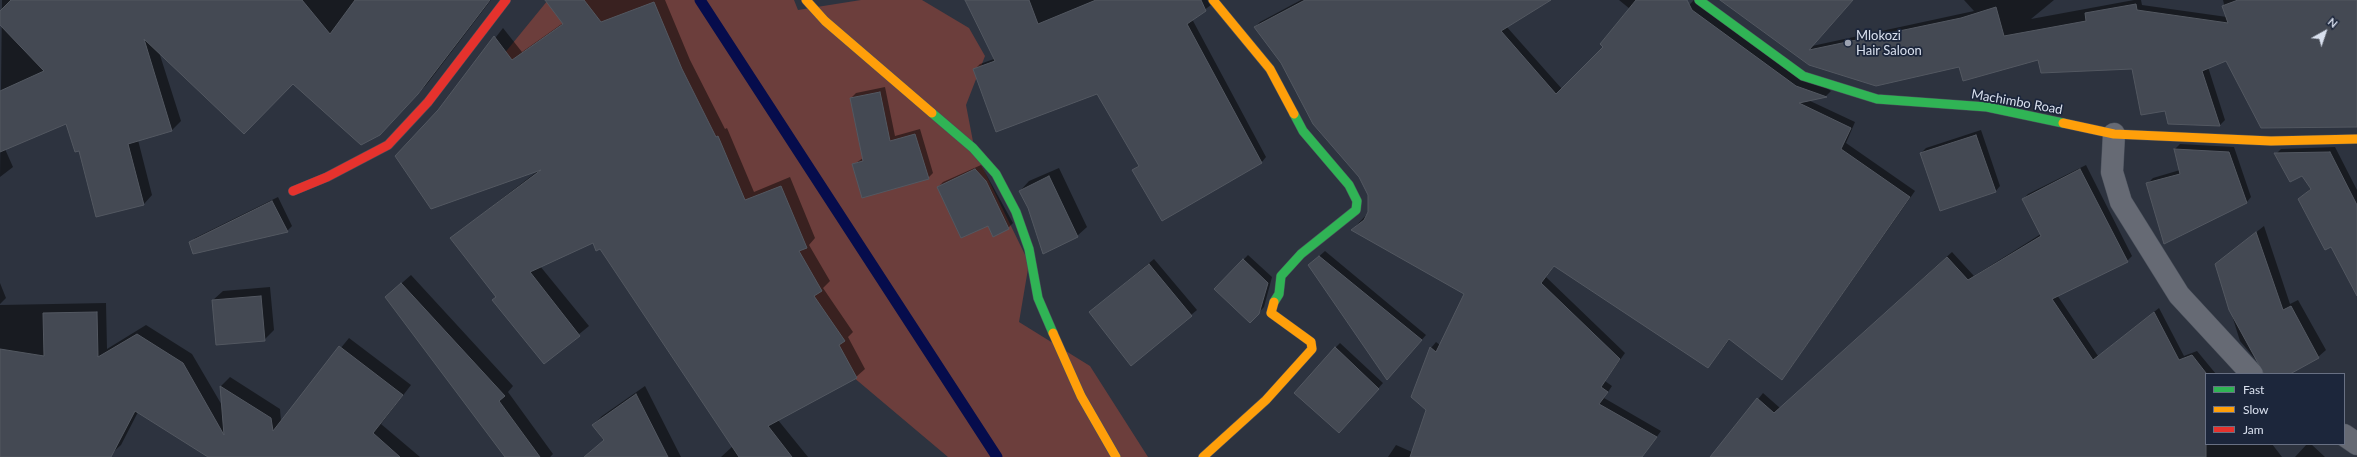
<!DOCTYPE html>
<html>
<head>
<meta charset="utf-8">
<style>
  body { margin:0 }
  #map { position:relative; width:2357px; height:457px; overflow:hidden; background:#2d333f; font-family:Lato,sans-serif }
  canvas { display:block }
  .legend { position:absolute; left:2205px; top:373px; width:140px; height:72px; box-sizing:border-box; background:#1c263b; border:1px solid #687083; margin:0; padding:5px 7px; list-style:none; font-size:12px; color:#d9e0ee }
  .legend li { display:flex; align-items:center; gap:8px; height:20px }
  .legend b { width:20px; border:1px solid #687083 }
  .north { position:absolute; left:2305px; top:12px; width:40px; height:40px; -webkit-text-stroke:3px #1c263b; paint-order:stroke; rotate:40deg; font-size:11px; font-weight:700; line-height:16px; text-align:center; color:#d9e0ee }
  .north::after { content:''; display:block; margin:auto; width:14px; height:18px; background:#d9e0ee; clip-path:polygon(50% 0,100% 100%,50% 72%,0 100%) }
</style>
</head>
<body>
<div id="map">
<canvas width="2357" height="457"></canvas>
<ul class="legend">
<li><b style="height:5px;background:#30b455"></b>Fast</li>
<li><b style="height:5px;background:#ff9f0a"></b>Slow</li>
<li><b style="height:5px;background:#e5322d"></b>Jam</li>
</ul>
<div class="north">N</div>
</div>
<script>
const c = document.querySelector('canvas').getContext('2d');
c.lineJoin = 'round';
function fillPath(path, color) {
  c.fillStyle = color;
  c.fill(path, 'evenodd');
}
function poly(rows) {
  const path = new Path2D();
  for (const r of rows) {
    path.moveTo(r[0], r[1]);
    for (let i = 2; i < r.length; i += 2) path.lineTo(r[i], r[i + 1]);
  }
  return path;
}
function stroke(path, color, width, dash) {
  c.strokeStyle = color;
  c.lineWidth = width;
  c.lineCap = dash ? 'butt' : 'round';
  c.setLineDash(dash || []);
  c.stroke(path);
}
function label(font, color, halo, rows, align = 'center') {
  c.font = font + ' Lato,sans-serif';
  c.lineWidth = 3.5;
  c.setLineDash([]);
  c.textBaseline = 'middle';
  c.strokeStyle = halo;
  c.fillStyle = color;
  for (const [text, x, y, turn = 0] of rows) {
    c.save();
    c.translate(x, y);
    c.rotate((+turn || 0) * Math.PI / 180);
    c.textAlign = isNaN(turn) ? turn : align;
    if (halo) c.strokeText(text, 0, 0);
    c.fillText(text, 0, 0);
    c.restore();
  }
}
const green = poly([
  [548,0,794,0,798,10,861,0,922,0,969,28,985,56,966,105,975,152,1029,263,1019,322,1090,366,1148,457,948,457,490,71]
]);
const shadow = poly([
  [2,0,491,0,427,84,389,125,293,83,159,52,181,121,172,130,138,140,152,195,144,204,80,150,67,122,5,149,13,167,0,177],
  [546,0,665,0,690,60,725,129,727,128,754,192,790,177,815,238,809,245,830,281,823,288,853,332,848,337,865,369,856,377,778,420,808,457,721,457,733,446,600,247,593,241,540,266,589,326,544,363,497,296,451,238,539,170,439,110,503,28,522,52,563,23],
  [966,0,1207,0,1211,5,1192,19,1266,157,1261,163,1133,170,1140,164,1097,93,974,70,980,64,994,59],
  [1301,0,1533,0,1506,26,1562,89,1605,47,1630,9,1619,0,1678,0,1687,7,1694,0,1831,91,1826,96,1808,100,1855,122,1846,143,1915,191,1787,373,1730,339,1708,367,1555,265,1546,277,1625,353,1605,381,1612,386,1604,398,1661,431,1642,457,1388,457,1396,445,1412,452,1428,410,1412,397,1431,348,1436,342,1440,345,1466,293,1353,229,1369,212,1369,195,1359,176,1282,62,1255,27,1260,22],
  [1721,0,1853,0,1812,46,1974,11,1964,0,2054,0,2031,19,2134,0,2141,0,2142,5,2227,17,2223,0,2357,0,2357,126,2226,59,2208,67,2225,120,2220,125,2169,123,2166,110,2133,68,2038,59,1960,66,1809,64],
  [885,87,895,136,920,129,933,173,928,178,853,165,863,158,851,98,856,93],
  [1981,130,2000,186,1995,192,1921,153,1926,148],
  [2180,144,2234,147,2251,197,2246,203,2148,183,2153,178,2180,170,2175,149],
  [2335,147,2357,190,2357,293,2331,245,2299,199,2311,188,2303,175,2276,154,2281,149],
  [981,165,1013,223,1008,228,989,224,938,187,943,182],
  [2086,165,2132,256,2127,261,2057,295,2098,356,2159,308,2184,356,2197,351,2216,374,2206,374,2206,444,2272,444,2282,457,1712,457,1763,393,1780,408,1952,252,1974,276,2041,234,2023,199,2028,194],
  [1059,168,1087,227,1077,236,1020,191,1029,181],
  [278,197,292,226,287,231,193,253,190,243,195,238],
  [2264,226,2290,304,2298,300,2326,350,2318,357,2287,374,2265,374,2265,371,2240,341,2216,264],
  [1325,251,1426,335,1392,373,1315,260],
  [1248,255,1272,277,1264,307,1250,322,1215,289],
  [1154,259,1197,310,1132,364,1096,307],
  [411,275,513,386,508,392,553,454,550,457,506,457,386,297],
  [0,283,6,298,0,304],
  [270,287,274,330,264,340,213,300,223,291],
  [106,303,107,349,146,325,192,354,223,407,221,386,230,377,280,409,281,421,349,338,411,385,381,424,420,457,211,457,138,412,121,445,111,454,99,457,0,457,0,305],
  [1340,343,1383,383,1344,427,1335,348],
  [645,386,681,457,615,457,593,425,602,416],
  [2307,444,2311,444,2325,457,2295,457]
]);
const stream = poly([
  [700,0,997,457]
]);
const building = poly([
  [11,0,302,0,330,34,355,0,490,0,418,94,380,135,361,145,293,84,244,134,144,39,172,131,128,144,144,205,96,217,79,151,75,152,66,124,0,152,0,91,44,71,0,25,0,11,11,0],
  [545,0,584,0,601,22,654,2,682,69,716,137,718,136,745,200,781,186,807,248,799,251,822,291,814,296,845,341,839,345,857,378,768,426,792,457,739,457,600,249,596,251,593,243,530,272,580,336,544,364,492,300,496,297,450,238,541,170,431,209,395,156,438,110,494,36,512,60,563,24,545,0],
  [965,0,1029,0,1038,24,1096,0,1201,0,1206,11,1187,24,1262,163,1162,221,1132,170,1139,166,1097,94,996,132,973,69,995,61,965,0],
  [1305,0,1551,0,1501,31,1556,94,1603,47,1600,44,1636,0,1687,0,1692,10,1796,86,1827,97,1799,103,1851,128,1841,149,1910,197,1782,380,1729,339,1708,368,1554,266,1541,283,1620,359,1601,387,1608,392,1599,404,1657,437,1642,457,1410,457,1426,410,1411,397,1430,347,1436,352,1464,294,1351,230,1364,220,1368,212,1368,195,1359,177,1313,124,1281,63,1254,27,1305,0],
  [1720,0,1853,0,1809,50,1961,18,1996,7,2004,36,2086,21,2085,13,2136,4,2137,10,2228,23,2222,6,2238,0,2357,0,2357,127,2261,128,2226,61,2202,71,2220,126,2168,124,2165,111,2141,115,2132,69,2041,73,2038,60,1963,81,1959,67,1876,86,1809,65,1720,0],
  [880,92,890,141,915,134,929,179,862,198,852,164,863,161,850,98,880,92],
  [1976,135,1996,192,1940,211,1920,153,1976,135],
  [2174,149,2229,152,2247,203,2164,244,2146,183,2180,174,2174,149],
  [2330,152,2357,205,2357,296,2331,247,2325,250,2298,199,2311,189,2302,176,2290,182,2274,153,2330,152],
  [975,169,986,181,1009,229,993,237,988,226,961,238,937,187,975,169],
  [2080,169,2128,262,2052,299,2093,360,2154,312,2179,360,2192,355,2206,373,2206,457,1710,457,1757,398,1774,413,1947,257,1968,280,2041,236,2022,199,2080,169],
  [1049,176,1078,237,1043,254,1028,208,1019,191,1049,176],
  [272,201,288,232,193,254,189,242,272,201],
  [2256,232,2283,310,2291,306,2319,358,2290,374,2264,374,2229,310,2215,264,2256,232],
  [1319,256,1422,340,1387,380,1308,265,1319,256],
  [1243,259,1268,283,1259,314,1250,323,1214,289,1243,259],
  [1149,264,1192,316,1131,366,1089,312,1149,264],
  [401,283,505,396,499,401,540,457,505,457,385,297,401,283],
  [261,296,265,341,216,345,212,300,261,296],
  [97,312,98,357,137,334,183,363,224,435,220,386,271,418,273,431,339,346,403,395,373,433,400,457,208,457,135,411,111,457,0,457,0,349,44,356,43,313,97,312],
  [1335,347,1379,389,1339,433,1294,393,1335,347],
  [636,394,668,457,584,457,604,440,592,425,636,394]
]);
const street = poly([
  [2114,134,2112,172,2121,202,2179,295,2252,374],
  [2344,435,2357,444]
]);
const fast = poly([
  [1699,0,1803,76,1877,99,1987,107,2063,123],
  [932,113,973,148,996,174,1016,212,1029,249,1038,298,1053,333],
  [1274,302,1279,294,1281,276,1301,254,1356,210,1357,201,1349,185,1303,131,1294,114]
]);
const slow = poly([
  [806,0,825,21,932,113],
  [1213,0,1270,69,1294,114],
  [2063,123,2114,134,2271,141,2357,139],
  [1053,333,1081,396,1116,457],
  [1203,457,1266,400,1312,349,1311,342,1271,313,1274,302]
]);
const jam = poly([
  [293,191,327,177,388,145,428,102,506,0]
]);
const markers = [
  [1848,43,4,"#9da3b1"]
];
const poiNames = [
  ["Mlokozi",1856,36],
  ["Hair Saloon",1856,51]
];
const streetNames = [
  ["Machimbo Road",2017,102,10]
];
fillPath(green, '#6c3e3c');
fillPath(shadow, '#0007');
stroke(stream, '#060c4c', 11);
fillPath(building, '#444953');
stroke(building, '#535861', 1);
stroke(street, '#494f5a', 23);
stroke(fast, '#494f5a', 10);
stroke(slow, '#494f5a', 10);
stroke(jam, '#494f5a', 10);
stroke(street, '#666a74', 22);
stroke(fast, '#30b455', 9);
stroke(slow, '#ff9f0a', 9);
stroke(jam, '#e5322d', 9);
for (const [x, y, r, color] of markers) {
  const dot = new Path2D();
  dot.arc(x, y, r, 0, 2 * Math.PI);
  c.fillStyle = color;
  c.fill(dot);
  stroke(dot, '#1c263b', 1.5);
}
label('13px', '#d9e0ee', '#1c263b', poiNames, 'left');
label('13px', '#d9e0ee', '#1c263b', streetNames);
</script>
</body>
</html>
